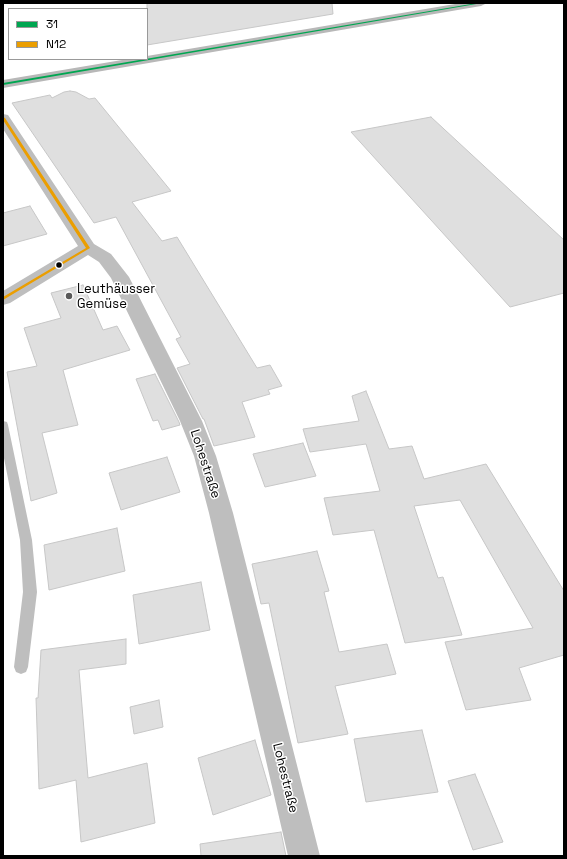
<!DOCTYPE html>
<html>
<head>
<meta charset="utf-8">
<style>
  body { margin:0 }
  #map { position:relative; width:567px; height:859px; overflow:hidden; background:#fff; font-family:"Space Grotesk",sans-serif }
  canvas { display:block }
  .frame { position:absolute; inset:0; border:4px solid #000; pointer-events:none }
  .legend { position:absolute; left:8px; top:8px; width:140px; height:52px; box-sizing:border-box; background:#fff; border:1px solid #999; margin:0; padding:5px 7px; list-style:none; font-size:12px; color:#000 }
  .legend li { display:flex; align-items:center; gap:8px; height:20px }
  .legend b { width:20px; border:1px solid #999 }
</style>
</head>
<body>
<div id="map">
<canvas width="567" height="859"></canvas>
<div class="frame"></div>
<ul class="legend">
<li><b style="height:5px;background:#00a651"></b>31</li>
<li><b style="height:5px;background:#eb9e00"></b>N12</li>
</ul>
</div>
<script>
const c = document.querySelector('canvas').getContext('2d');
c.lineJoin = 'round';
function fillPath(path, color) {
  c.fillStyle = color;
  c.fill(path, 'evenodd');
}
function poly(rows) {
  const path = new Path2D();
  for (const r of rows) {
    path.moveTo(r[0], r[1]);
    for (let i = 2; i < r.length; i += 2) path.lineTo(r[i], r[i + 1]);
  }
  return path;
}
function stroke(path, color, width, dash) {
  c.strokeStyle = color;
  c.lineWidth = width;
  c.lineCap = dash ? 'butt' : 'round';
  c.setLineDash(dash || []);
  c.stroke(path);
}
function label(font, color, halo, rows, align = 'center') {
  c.font = font + ' "Space Grotesk",sans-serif';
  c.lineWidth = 3;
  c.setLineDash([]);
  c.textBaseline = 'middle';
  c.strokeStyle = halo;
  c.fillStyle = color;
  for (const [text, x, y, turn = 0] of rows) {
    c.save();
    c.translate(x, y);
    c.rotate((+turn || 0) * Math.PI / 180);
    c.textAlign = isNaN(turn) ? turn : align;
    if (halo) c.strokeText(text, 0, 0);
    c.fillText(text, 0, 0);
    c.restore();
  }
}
const building = poly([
  [147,3,332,3,333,14,147,45,147,3],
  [70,91,76,92,89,99,95,98,171,191,132,202,162,241,177,237,257,368,270,365,282,386,268,390,270,394,242,402,255,437,214,446,204,419,203,419,177,368,190,364,176,339,181,337,116,217,94,223,12,103,50,95,52,98,64,92,70,91],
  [431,117,564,240,564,293,510,307,351,132,431,117],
  [30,206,47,234,3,246,3,213,30,206],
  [83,285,103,330,117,326,130,350,63,370,78,425,42,433,57,493,31,501,7,372,37,366,24,328,61,318,51,293,83,285],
  [155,374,179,422,180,425,162,430,158,420,153,421,136,379,155,374],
  [366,391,389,449,412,446,424,479,486,464,564,591,564,655,519,668,531,700,466,710,445,642,533,628,460,500,414,506,438,578,443,577,462,635,405,643,374,530,333,535,324,498,380,491,366,444,310,452,303,429,359,421,352,396,366,391],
  [303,443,316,476,265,487,253,454,303,443],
  [167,457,180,492,121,510,109,473,167,457],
  [117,528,125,571,49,590,44,545,117,528],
  [317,551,329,591,324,592,339,652,387,644,396,674,335,686,348,734,298,743,269,603,261,604,252,564,317,551],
  [201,582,210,630,139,644,133,595,201,582],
  [126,639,126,664,79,670,88,778,147,763,155,823,81,842,76,780,39,789,36,698,38,698,41,650,126,639],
  [159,700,163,727,134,734,130,707,159,700],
  [422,730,438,792,366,802,354,739,422,730],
  [255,740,271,795,213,815,198,758,255,740],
  [475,774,503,842,473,850,448,781,475,774],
  [281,832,286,856,201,856,200,844,281,832]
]);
const service = poly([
  [3,421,7,422,8,425,32,540,37,592,28,667,26,672,21,674,16,672,14,667,23,592,20,540,3,453,3,421]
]);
const minor = poly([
  [3,114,8,115,94,244,111,254,129,277,202,421,216,456,233,513,320,856,288,856,209,513,194,456,180,421,111,278,99,262,88,255,10,303,3,305,3,291,78,246,3,129,3,114]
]);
const secondary = poly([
  [461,3,487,3,481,6,3,88,3,80,128,59,147,59,147,56,461,3]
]);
const bus1 = poly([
  [477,3,482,3,3,85,3,83,477,3]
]);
const bus2 = poly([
  [3,117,5,118,90,248,3,300,3,297,86,248,3,120,3,117]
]);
const markers = [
  [59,265,3.5,"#000"],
  [69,296,4,"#595959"]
];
const poiNames = [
  ["Leuthäusser",77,289],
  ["Gemüse",77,304]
];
const streetNames = [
  ["Lohestraße",205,464,72],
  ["Lohestraße",285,778,76]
];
fillPath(building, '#dfdfdf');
stroke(building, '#c7c7c7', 1);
fillPath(service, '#bebebe');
fillPath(minor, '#bebebe');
fillPath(secondary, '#b8b8b8');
fillPath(bus1, '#00a651');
fillPath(bus2, '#eb9e00');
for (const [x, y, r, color] of markers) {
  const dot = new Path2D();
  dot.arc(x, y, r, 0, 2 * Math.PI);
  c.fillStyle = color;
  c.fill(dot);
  stroke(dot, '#fff', 1.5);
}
label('13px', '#000', '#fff', poiNames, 'left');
label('13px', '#000', '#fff', streetNames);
</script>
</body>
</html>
